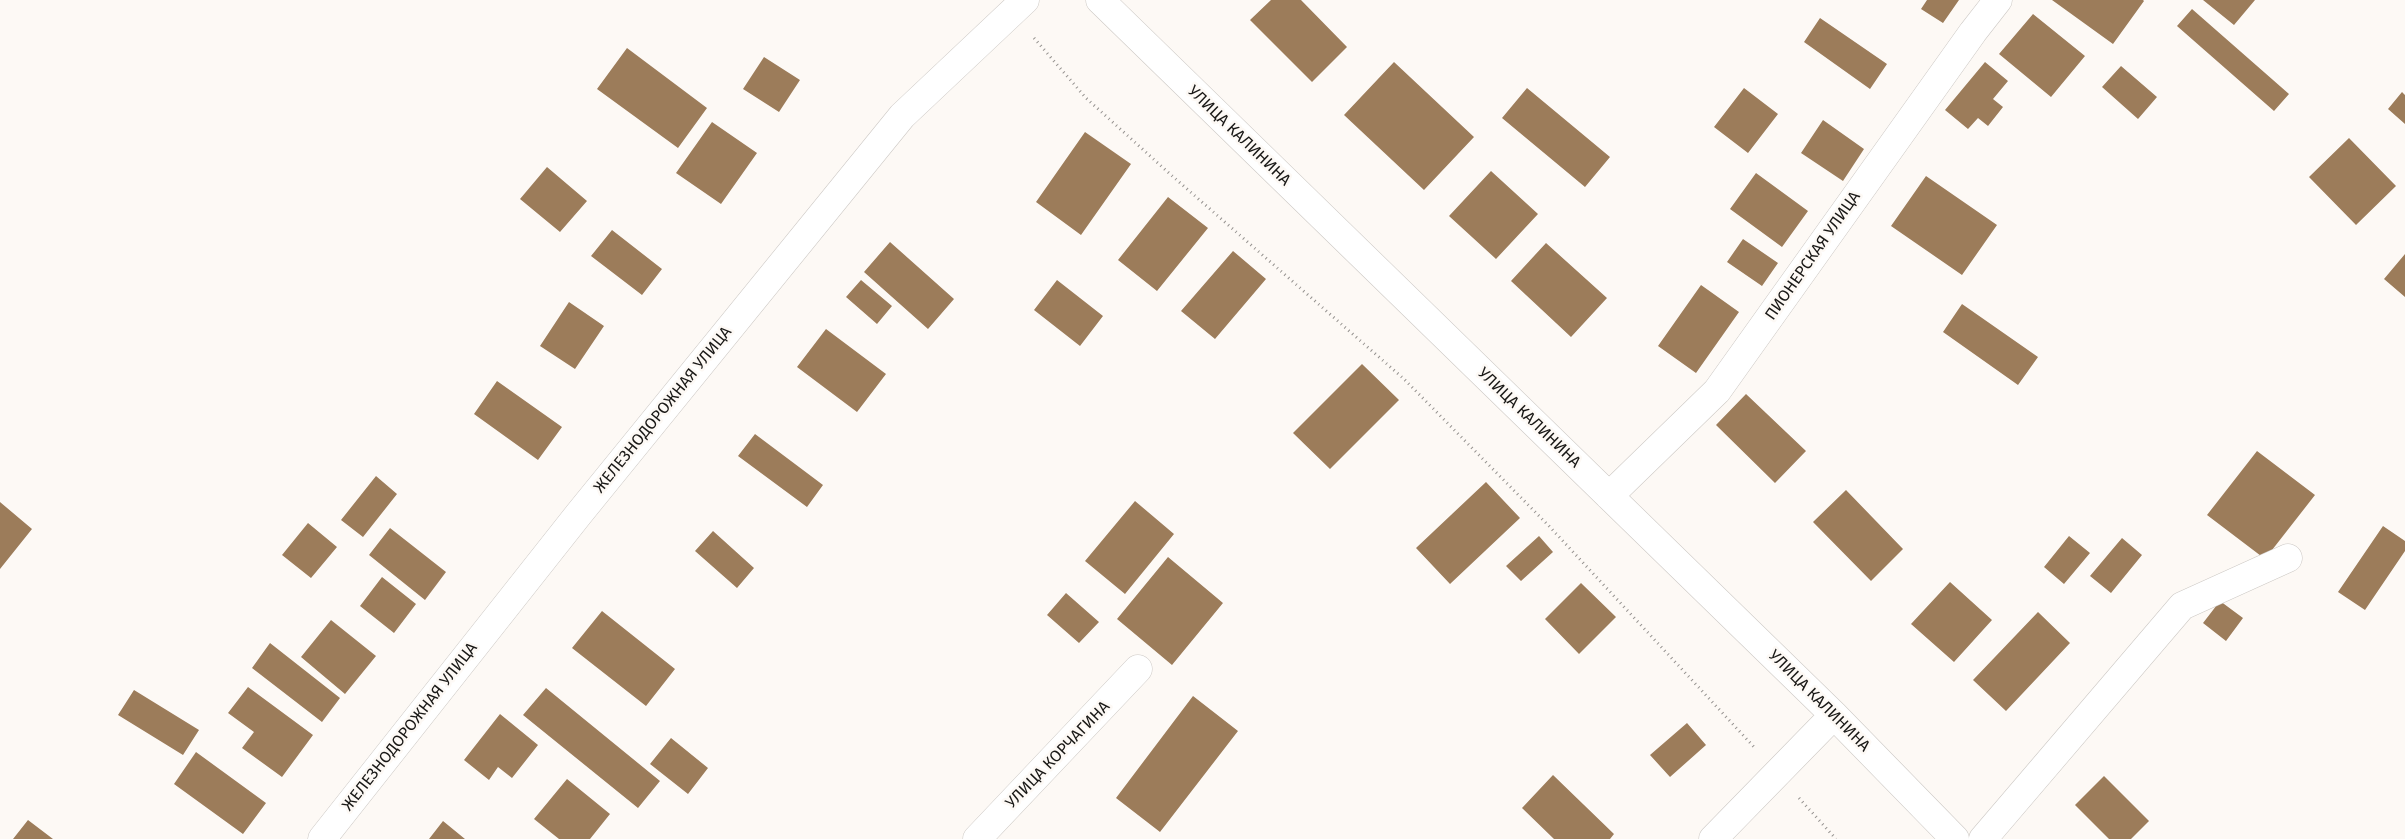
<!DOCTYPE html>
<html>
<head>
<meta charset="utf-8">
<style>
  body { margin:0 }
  canvas { display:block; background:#fdf9f5 }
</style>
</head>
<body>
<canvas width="2405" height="839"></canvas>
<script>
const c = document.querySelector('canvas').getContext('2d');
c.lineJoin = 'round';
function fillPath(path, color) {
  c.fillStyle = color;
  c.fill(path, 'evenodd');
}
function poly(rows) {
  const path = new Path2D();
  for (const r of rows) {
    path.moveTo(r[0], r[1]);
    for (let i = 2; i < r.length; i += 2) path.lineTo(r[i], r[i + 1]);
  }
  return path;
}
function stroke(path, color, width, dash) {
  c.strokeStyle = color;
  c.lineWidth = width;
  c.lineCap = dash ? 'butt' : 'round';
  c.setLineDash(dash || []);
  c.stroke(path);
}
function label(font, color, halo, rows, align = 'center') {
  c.font = font + ' "Fira Sans",sans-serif';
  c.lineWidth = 5;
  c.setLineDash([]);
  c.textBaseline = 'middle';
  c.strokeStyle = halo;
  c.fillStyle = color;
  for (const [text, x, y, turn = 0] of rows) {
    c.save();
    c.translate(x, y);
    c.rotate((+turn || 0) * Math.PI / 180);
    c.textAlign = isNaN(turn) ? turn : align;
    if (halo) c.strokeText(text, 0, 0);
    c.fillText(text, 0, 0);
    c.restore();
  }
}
const building = poly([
  [1271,0,1301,0,1347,47,1312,82,1250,20],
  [1927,0,1959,0,1943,23,1921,9],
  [2052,0,2143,0,2144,1,2113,44],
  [2203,0,2255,0,2234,25],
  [2192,9,2289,94,2274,111,2177,26],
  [2033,14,2085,56,2051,97,1999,54],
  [1820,18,1887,64,1870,89,1804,42],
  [627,48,707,108,678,148,597,89],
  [764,57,800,80,779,112,743,89],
  [1394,62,1474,137,1424,190,1344,115],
  [1985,62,2008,81,1993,99,2003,107,1988,126,1978,118,1968,129,1945,110],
  [2121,66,2157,97,2138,119,2102,87],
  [1527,88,1610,157,1585,187,1502,118],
  [1744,88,1778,114,1748,153,1714,127],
  [2402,92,2405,95,2405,124,2388,109],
  [1823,120,1864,149,1843,181,1801,153],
  [712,122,757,153,721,204,676,173],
  [1085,132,1131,164,1081,235,1036,202],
  [2349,138,2396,186,2356,225,2309,177],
  [547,167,587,201,560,232,520,199],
  [1491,171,1538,214,1496,259,1449,216],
  [1756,173,1808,211,1782,247,1730,209],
  [1926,176,1997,225,1962,275,1891,226],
  [1168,197,1208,228,1157,291,1118,260],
  [612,230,662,269,642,295,591,256],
  [1743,239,1778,263,1762,286,1727,262],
  [890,242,954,299,928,329,864,272],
  [1546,243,1607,298,1571,337,1511,281],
  [1233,251,1266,279,1215,339,1181,311],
  [2405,254,2405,297,2384,279],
  [861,280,892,306,877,324,846,297],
  [1057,280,1103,316,1080,346,1034,310],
  [1701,285,1739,312,1696,373,1658,346],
  [569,302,604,326,575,369,540,346],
  [1962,304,2038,357,2018,385,1943,332],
  [826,329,886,374,857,412,797,367],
  [1362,364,1399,400,1330,469,1293,433],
  [497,381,562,427,538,460,474,414],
  [1746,394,1806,451,1775,483,1716,425],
  [755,434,823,485,807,507,738,456],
  [2257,451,2315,495,2265,559,2207,515],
  [376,476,397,494,363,537,341,520],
  [1486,482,1520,518,1450,584,1416,548],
  [1846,490,1903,549,1871,581,1813,522],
  [1135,501,1174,534,1125,594,1085,561],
  [0,502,32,529,0,569],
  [308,523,337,547,311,578,282,555],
  [2383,526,2405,541,2405,551,2365,610,2338,592],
  [390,528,446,572,425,600,369,555],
  [713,531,754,568,737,588,695,551],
  [1539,536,1553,552,1521,581,1506,566],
  [2069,536,2090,553,2064,584,2044,567],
  [2122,538,2142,555,2111,593,2090,576],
  [1168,557,1223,603,1172,665,1117,619],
  [382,577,416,604,394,633,360,606],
  [1950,582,1992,620,1954,662,1911,624],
  [1581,583,1616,617,1579,654,1545,619],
  [1066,593,1099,622,1079,643,1047,615],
  [2220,601,2243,618,2226,641,2203,623],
  [602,611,675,669,646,706,572,648],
  [2038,612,2070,643,2006,711,1973,680],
  [331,620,376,656,345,694,301,657],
  [270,643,340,698,322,722,252,668],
  [248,687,313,735,282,777,242,748,254,732,228,713],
  [546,688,660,781,638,808,523,715],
  [134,690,199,730,183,755,118,715],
  [1193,696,1238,731,1160,832,1116,798],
  [500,714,538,745,512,778,498,767,489,780,464,760],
  [1687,723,1706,745,1670,777,1650,755],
  [671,738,708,768,688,794,650,764],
  [196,752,266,803,243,834,174,784],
  [1553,775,1614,834,1610,839,1554,839,1522,808],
  [2104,776,2149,821,2131,839,2109,839,2075,805],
  [567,779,610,814,590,839,559,839,534,819],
  [28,820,53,839,13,839],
  [443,821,465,839,429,839]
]);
const path = poly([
  [1034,38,1086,98,1170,174,1404,379,1549,526,1754,747],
  [1799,798,1836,839]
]);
const minor = poly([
  [1100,0,1834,715,1955,839],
  [1609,496,1717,391,1973,32,1998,0],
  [322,839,578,515,902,116,1025,0],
  [977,839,1138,669],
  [1713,839,1834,715],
  [1983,839,2182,606,2288,558]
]);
const streetNames = [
  ["УЛИЦА КАЛИНИНА",1239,136,44],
  ["ПИОНЕРСКАЯ УЛИЦА",1813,256,-55],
  ["ЖЕЛЕЗНОДОРОЖНАЯ УЛИЦА",663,410,-51],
  ["УЛИЦА КАЛИНИНА",1529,418,44],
  ["УЛИЦА КАЛИНИНА",1819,701,45],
  ["ЖЕЛЕЗНОДОРОЖНАЯ УЛИЦА",410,727,-52],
  ["УЛИЦА КОРЧАГИНА",1058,755,-46]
];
fillPath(building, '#9c7c5a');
stroke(minor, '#ccc8c4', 29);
stroke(path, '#969390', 3, [1, 4]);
stroke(minor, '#fff', 28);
label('16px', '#191816', '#fdf9f5', streetNames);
</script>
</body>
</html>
